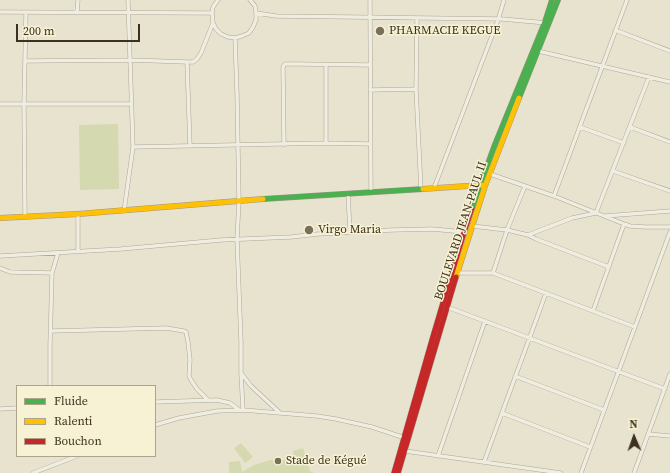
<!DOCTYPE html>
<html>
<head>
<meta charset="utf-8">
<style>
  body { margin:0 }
  #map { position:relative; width:670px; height:473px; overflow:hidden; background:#e8e3ce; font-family:"Source Serif 4",serif }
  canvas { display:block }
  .legend { position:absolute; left:16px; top:385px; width:140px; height:72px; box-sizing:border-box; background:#f8f2d4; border:1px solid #ada48b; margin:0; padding:5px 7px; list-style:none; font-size:12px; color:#3d301d }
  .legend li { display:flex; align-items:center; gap:8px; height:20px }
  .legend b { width:20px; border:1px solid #ada48b }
  .north { position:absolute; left:614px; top:417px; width:40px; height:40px; -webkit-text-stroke:3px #f8f2d4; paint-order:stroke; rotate:358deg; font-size:11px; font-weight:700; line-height:16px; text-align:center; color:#3d301d }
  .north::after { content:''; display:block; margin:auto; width:14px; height:18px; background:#3d301d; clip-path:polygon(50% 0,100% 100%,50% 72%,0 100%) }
  .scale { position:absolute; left:16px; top:24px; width:124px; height:18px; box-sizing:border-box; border:2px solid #3d301d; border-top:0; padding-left:5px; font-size:12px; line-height:14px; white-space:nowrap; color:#3d301d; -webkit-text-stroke:3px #f8f2d4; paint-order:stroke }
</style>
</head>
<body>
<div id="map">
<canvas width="670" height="473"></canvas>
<ul class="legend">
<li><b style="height:5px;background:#4caf50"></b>Fluide</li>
<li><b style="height:5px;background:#ffc107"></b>Ralenti</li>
<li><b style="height:5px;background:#c62828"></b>Bouchon</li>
</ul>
<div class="north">N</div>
<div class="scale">200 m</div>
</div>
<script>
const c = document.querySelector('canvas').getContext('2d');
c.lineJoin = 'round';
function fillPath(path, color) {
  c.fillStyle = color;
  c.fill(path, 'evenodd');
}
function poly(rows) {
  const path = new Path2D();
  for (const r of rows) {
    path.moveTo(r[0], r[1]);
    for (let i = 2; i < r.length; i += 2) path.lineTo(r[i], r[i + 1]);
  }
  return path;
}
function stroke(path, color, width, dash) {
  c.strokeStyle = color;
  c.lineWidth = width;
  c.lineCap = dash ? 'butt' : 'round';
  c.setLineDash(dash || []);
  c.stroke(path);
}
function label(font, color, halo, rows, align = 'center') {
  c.font = font + ' "Source Serif 4",serif';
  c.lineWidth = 3;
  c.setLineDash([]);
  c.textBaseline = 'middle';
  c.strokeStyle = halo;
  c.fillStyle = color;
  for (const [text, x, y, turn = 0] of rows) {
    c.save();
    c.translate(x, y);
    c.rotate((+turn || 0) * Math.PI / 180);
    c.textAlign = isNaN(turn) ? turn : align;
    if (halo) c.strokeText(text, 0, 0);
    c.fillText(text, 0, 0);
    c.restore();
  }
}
const green = poly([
  [118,124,119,189,80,190,79,125],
  [241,443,253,457,245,463,234,448],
  [303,448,310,471,314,473,229,473,229,462,240,461,242,472,254,465,270,460,286,460,294,462,293,451]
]);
const street = poly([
  [218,0,213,7,212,13,213,23,216,29,221,34,228,37,235,38,242,36,249,33,253,27,256,20,256,13,255,6,250,0],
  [370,0,371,192],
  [0,12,212,13],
  [77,13,78,0],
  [256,13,276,16,502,19,547,23],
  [417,18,416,89,421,189],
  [615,30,670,51],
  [235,38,237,93,239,201,237,239,241,342,241,373,251,386,279,412],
  [538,51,670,82],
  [25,61,130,60,187,62,190,146],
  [187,62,193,62,197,59,201,53,213,23],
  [326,65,326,143],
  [370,90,416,89],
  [0,104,131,104],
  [580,127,624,143],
  [630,127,670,142],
  [284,145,283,68,284,65,285,64,298,64,370,65],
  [133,147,326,143,370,144],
  [613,171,670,191],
  [490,174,554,196,624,224,630,226,645,227,670,227],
  [434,188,498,20,504,0],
  [348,194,350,232],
  [554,196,627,0],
  [124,211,133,147,128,0],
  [25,216,24,104,26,13],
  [605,216,670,211],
  [472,226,507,230,528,235,536,239,609,267],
  [528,235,572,218,596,213,649,77],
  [78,252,78,214],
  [0,256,121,249,221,240,291,237,318,234,392,230,432,229,464,232],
  [0,268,10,272,52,273],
  [457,273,493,273,635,327],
  [493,273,507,230,525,186],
  [447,307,665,389],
  [593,311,624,224],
  [51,331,166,328,184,331,186,332,188,342,190,360,189,376,191,380,197,389,208,400],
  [241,373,243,410],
  [515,376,604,410],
  [50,386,50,345,52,273,58,253],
  [155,402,217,400,230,403,239,410],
  [0,409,17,408],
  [502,413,590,447],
  [155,425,179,418,217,411,243,410,317,416,336,419,372,427,405,438],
  [648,434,670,436],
  [405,451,561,473],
  [438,456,485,321],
  [484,462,546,293],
  [33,473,77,456],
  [581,473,670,232],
  [634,473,670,374]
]);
const fast = poly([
  [519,98,558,0],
  [263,199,423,189],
  [472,208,494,147,545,22,552,0]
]);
const slow = poly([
  [423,189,482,185],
  [0,218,78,214,263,199],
  [456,277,485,186,519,98]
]);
const jam = poly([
  [394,473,432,340,464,232,472,208],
  [398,473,456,277]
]);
const markers = [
  [380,31,5,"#796f5b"],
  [309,230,5,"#796f5b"],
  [278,461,4,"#796f5b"]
];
const poiNames = [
  ["PHARMACIE KEGUE",389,31],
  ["Virgo Maria",318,230],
  ["Stade de Kégué",286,461]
];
const streetNames = [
  ["BOULEVARD JEAN-PAUL II",461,231,-72]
];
fillPath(green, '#d4d9af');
stroke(street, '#ada797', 4.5);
stroke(fast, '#9d9786', 6);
stroke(slow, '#9d9786', 6);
stroke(jam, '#9d9786', 6);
stroke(street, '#efece0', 3.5);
stroke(fast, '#4caf50', 5);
stroke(slow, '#ffc107', 5);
stroke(jam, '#c62828', 5);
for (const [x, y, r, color] of markers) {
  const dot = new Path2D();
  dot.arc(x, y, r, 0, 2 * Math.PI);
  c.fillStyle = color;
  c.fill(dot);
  stroke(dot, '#f8f2d4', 1.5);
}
label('12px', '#3d301d', '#f8f2d4', poiNames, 'left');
label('12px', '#3d301d', '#f8f2d4', streetNames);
</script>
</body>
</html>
